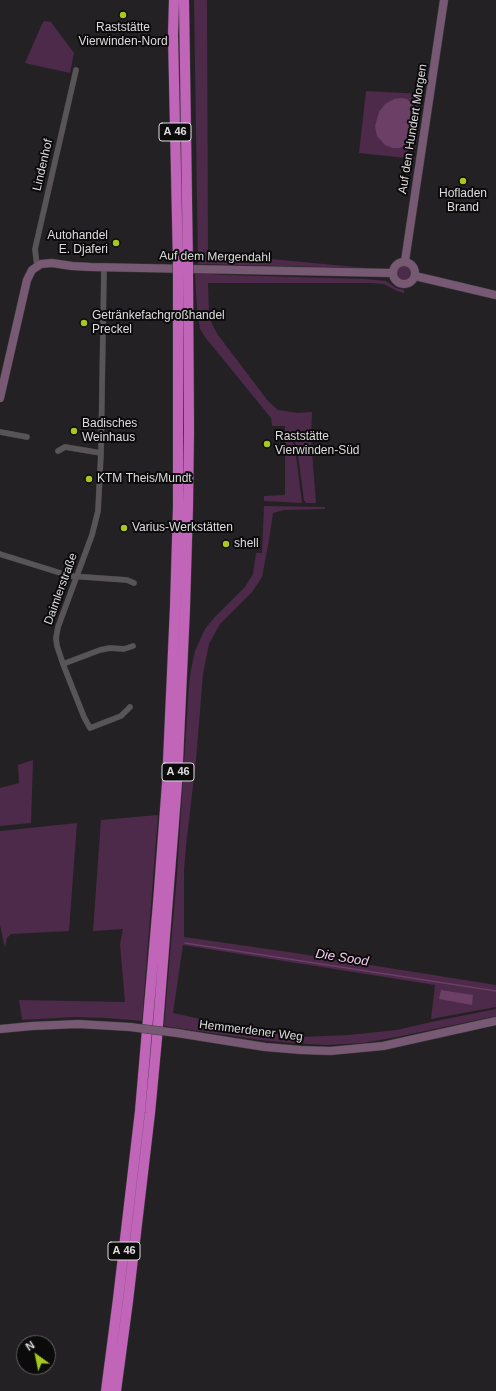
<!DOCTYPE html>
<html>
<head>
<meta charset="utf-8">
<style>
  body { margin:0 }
  #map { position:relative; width:496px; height:1391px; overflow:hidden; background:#242124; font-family:Helvetica,sans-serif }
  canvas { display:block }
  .north { position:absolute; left:16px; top:1335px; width:40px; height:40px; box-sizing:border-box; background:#0c0b0c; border:1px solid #605f60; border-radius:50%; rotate:327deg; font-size:11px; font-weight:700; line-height:16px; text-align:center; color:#dfdcde }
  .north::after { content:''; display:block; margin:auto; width:14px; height:18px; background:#a7c81e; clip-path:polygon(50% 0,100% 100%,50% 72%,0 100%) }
</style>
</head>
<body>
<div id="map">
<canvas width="496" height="1391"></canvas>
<div class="north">N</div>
</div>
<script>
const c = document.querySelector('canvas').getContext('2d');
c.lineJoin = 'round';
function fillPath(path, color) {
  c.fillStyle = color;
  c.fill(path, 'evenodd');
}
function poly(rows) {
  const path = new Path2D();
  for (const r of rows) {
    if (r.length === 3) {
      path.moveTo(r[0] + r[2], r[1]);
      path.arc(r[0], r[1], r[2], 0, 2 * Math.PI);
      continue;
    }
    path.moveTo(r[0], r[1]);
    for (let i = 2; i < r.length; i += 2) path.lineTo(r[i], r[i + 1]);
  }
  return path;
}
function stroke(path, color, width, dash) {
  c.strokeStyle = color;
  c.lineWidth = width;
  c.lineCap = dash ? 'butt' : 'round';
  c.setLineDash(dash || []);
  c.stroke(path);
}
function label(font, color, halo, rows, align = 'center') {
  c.font = font + ' Helvetica,sans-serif';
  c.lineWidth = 4;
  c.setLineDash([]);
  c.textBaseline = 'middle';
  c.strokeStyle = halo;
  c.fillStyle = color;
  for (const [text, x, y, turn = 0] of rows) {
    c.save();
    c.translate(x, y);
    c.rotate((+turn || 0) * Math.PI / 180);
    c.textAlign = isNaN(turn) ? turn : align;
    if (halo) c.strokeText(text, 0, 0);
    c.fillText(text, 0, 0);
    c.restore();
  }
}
const green = poly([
  [194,0,207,0,208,253,366,268,198,264],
  [44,21,51,22,74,53,70,73,25,63,42,24],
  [366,91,423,94,415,151,407,151,407,154,413,156,416,159,359,153],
  [403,272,8],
  [195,273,227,275,365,279,386,281,396,288,404,290,404,293,397,291,384,284,371,283,208,283,209,316,212,324,218,335,268,401,278,410,298,413,312,412,311,438,316,503,306,503,304,500,297,447,293,439,292,440,295,448,302,503,264,501,264,496,285,495,285,426,272,426,271,418,205,337,200,329,197,310],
  [264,506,325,507,325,509,284,510,273,513,269,540,262,577,252,592,220,624,209,644,203,674,196,760,186,846,184,870,184,937,295,953,496,985,496,1007,431,1019,435,985,183,945,173,1013,260,1032,303,1037,349,1035,397,1030,431,1022,496,1009,496,1016,397,1037,363,1043,327,1045,291,1043,260,1040,164,1026,177,875,189,684,191,670,195,651,205,629,214,618,245,587,253,574,256,553,262,553],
  [33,760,31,823,0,826,0,788,19,783,18,765],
  [158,815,142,1021,107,1018,74,1017,22,1020,19,1000,125,1002,120,944,123,929,93,931,101,820],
  [77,823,69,931,11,934,7,938,5,948,0,925,0,831]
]);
const water = poly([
  [401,98,407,99,412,104,415,110,412,136,408,143,400,148,393,148,385,145,377,136,375,126,379,112,385,104,394,99],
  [441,990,473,995,472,1005,439,999]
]);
const stream = poly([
  [185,943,496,991]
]);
const street = poly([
  [37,266,35,249,76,70],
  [104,268,101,453,98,511,92,535,58,627,56,638,57,646,63,664,84,717,90,728,121,716,130,707],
  [0,432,27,437],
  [58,451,65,447,101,453],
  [0,554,70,576,127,580,134,583],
  [63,664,100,650,110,648,124,649,133,646]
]);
const secondary = poly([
  [405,261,444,0],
  [404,273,11],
  [415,276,496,295],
  [0,398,27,280,32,270,41,264,52,263,72,266,91,267,392,273],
  [0,1029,32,1026,78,1024,130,1027],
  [177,1033,265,1047,301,1050,330,1051,383,1046,496,1021]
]);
const highway = poly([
  [174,0,173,35,178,265],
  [184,0,188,265],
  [106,1391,118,1299,140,1111,158,903,167,783,175,607,178,507,178,274],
  [116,1391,128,1301,150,1113,157,1038,177,783,185,608,188,506,189,430,188,274]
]);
const secondaryBridge = poly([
  [130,1027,177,1033]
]);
const highwayBridge = poly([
  [178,265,178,274],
  [188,265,188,274]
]);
const markers = [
  [123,15,4,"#a7c81e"],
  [463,181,4,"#a7c81e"],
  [116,243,4,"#a7c81e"],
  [84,323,4,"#a7c81e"],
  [74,431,4,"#a7c81e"],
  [267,444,4,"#a7c81e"],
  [89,479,4,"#a7c81e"],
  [124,528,4,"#a7c81e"],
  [226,544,4,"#a7c81e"]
];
const shields = [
  [175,132,32],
  [178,772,32],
  [124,1251,32]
];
const shieldNames = [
  ["A 46",175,132],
  ["A 46",178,772],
  ["A 46",124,1251]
];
const poiNames = [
  ["Raststätte",123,28,"center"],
  ["Vierwinden-Nord",123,42,"center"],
  ["Hofladen",463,194,"center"],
  ["Brand",463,208,"center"],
  ["Autohandel",108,236,"right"],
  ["E. Djaferi",108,250,"right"],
  ["Getränkefachgroßhandel",92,316],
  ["Preckel",92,330],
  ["Badisches",82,424],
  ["Weinhaus",82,438],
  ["Raststätte",275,437],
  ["Vierwinden-Süd",275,451],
  ["KTM Theis/Mundt",97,479],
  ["Varius-Werkstätten",132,528],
  ["shell",234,544]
];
const streetNames = [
  ["Auf den Hundert Morgen",413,129,-81],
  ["Lindenhof",43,165,-77],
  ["Auf dem Mergendahl",215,257,1],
  ["Daimlerstraße",61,589,-70],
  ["Hemmerdener Weg",251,1031,7]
];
const waterNames = [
  ["Die Sood",342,958,9]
];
fillPath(green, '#4d2a49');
fillPath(water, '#6b3f66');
stroke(stream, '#6b3f66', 1.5);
stroke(street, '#3f3c3f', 6);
stroke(secondary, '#3f3c3f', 9);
stroke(highway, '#3f3c3f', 11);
stroke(street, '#585457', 5.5);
stroke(secondary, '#775974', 8);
stroke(highway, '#c065b7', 10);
stroke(secondaryBridge, '#3f3c3f', 9, []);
stroke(highwayBridge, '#3f3c3f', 11, []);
stroke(secondaryBridge, '#775974', 8);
stroke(highwayBridge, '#c065b7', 10);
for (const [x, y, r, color] of markers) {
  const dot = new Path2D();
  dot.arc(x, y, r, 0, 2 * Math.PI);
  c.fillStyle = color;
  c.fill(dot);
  stroke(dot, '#0c0b0c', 1.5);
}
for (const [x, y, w] of shields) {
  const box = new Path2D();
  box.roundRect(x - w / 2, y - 9, w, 18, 3);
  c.fillStyle = '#0c0b0c';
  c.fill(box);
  stroke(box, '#dfdcde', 1);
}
label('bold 11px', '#dfdcde', null, shieldNames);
label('12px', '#dfdcde', '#0c0b0c', poiNames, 'left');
label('12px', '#dfdcde', '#0c0b0c', streetNames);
label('italic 13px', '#f8cdf2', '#0c0b0c', waterNames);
</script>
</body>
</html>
